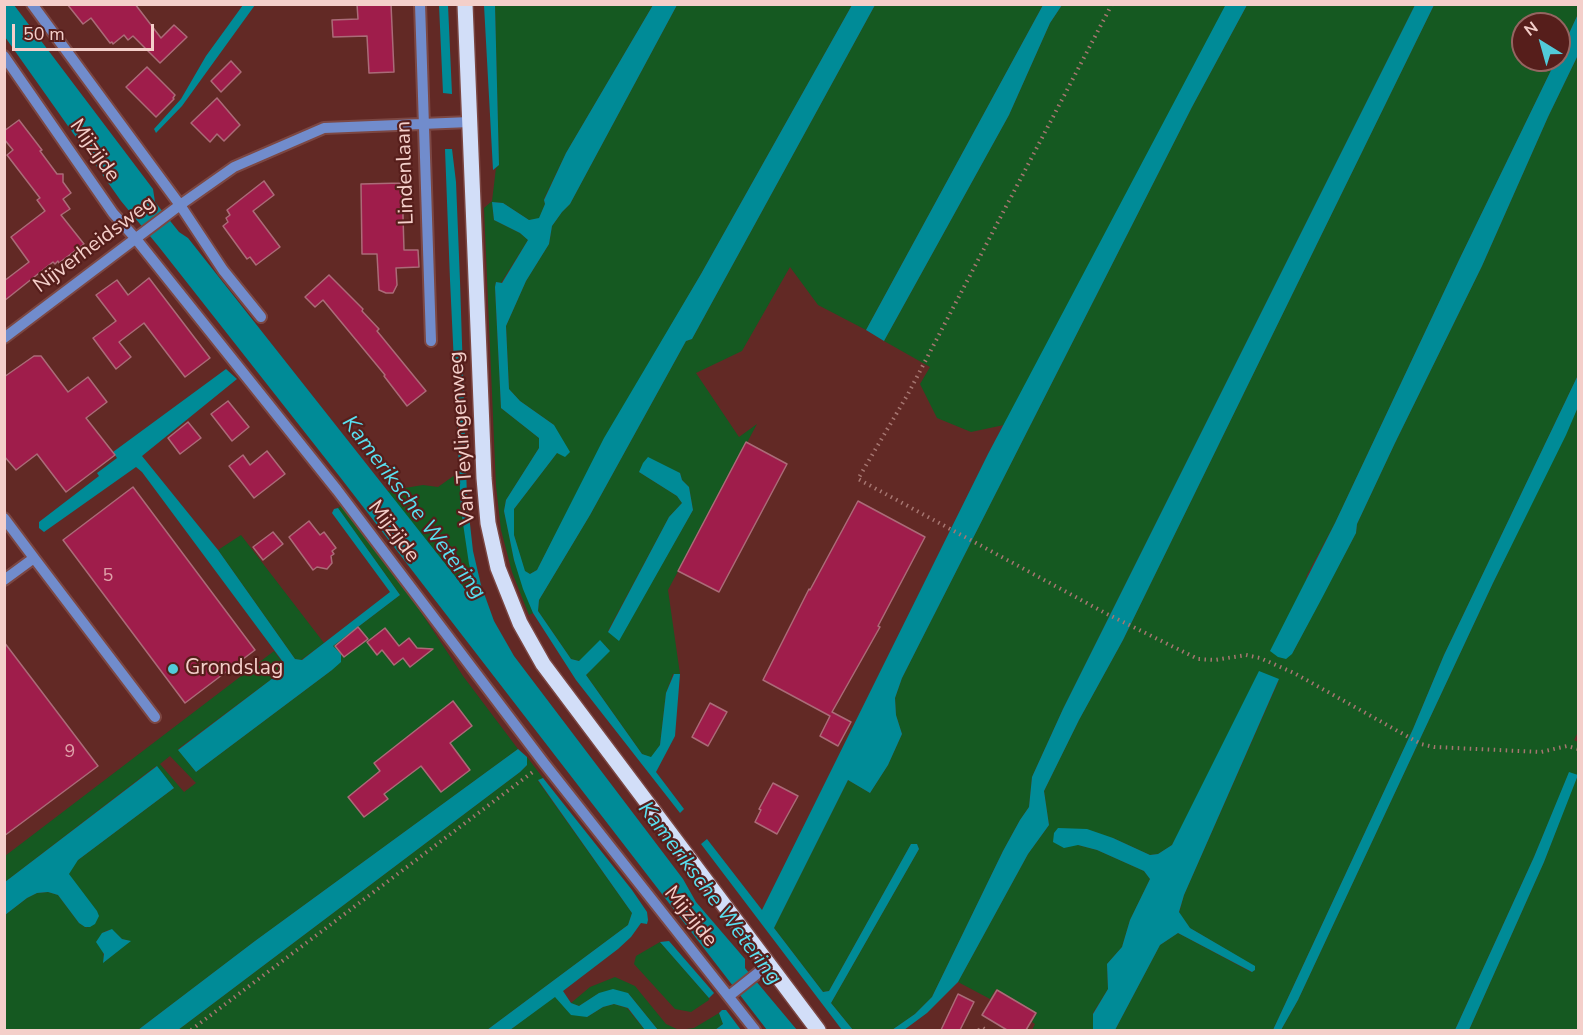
<!DOCTYPE html>
<html>
<head>
<meta charset="utf-8">
<style>
  body { margin:0 }
  #map { position:relative; width:1583px; height:1035px; overflow:hidden; background:#622925; font-family:"Nunito Sans",sans-serif }
  canvas { display:block }
  .frame { position:absolute; inset:0; border:6px solid #f4cfca; pointer-events:none }
  .north { position:absolute; left:1511px; top:12px; width:60px; height:60px; box-sizing:border-box; background:#561e1b; border:2px solid #956561; border-radius:50%; rotate:323deg; font-size:16px; font-weight:700; line-height:24px; text-align:center; color:#f4cfca }
  .north::after { content:''; display:block; margin:auto; width:21px; height:27px; background:#52cbd9; clip-path:polygon(50% 0,100% 100%,50% 72%,0 100%) }
  .scale { position:absolute; left:12px; top:24px; width:142px; height:27px; box-sizing:border-box; border:3px solid #f4cfca; border-top:0; padding-left:8px; font-size:18px; line-height:21px; white-space:nowrap; color:#f4cfca; -webkit-text-stroke:4px #561e1b; paint-order:stroke }
</style>
</head>
<body>
<div id="map">
<canvas width="1583" height="1035"></canvas>
<div class="frame"></div>
<div class="north">N</div>
<div class="scale">50 m</div>
</div>
<script>
const c = document.querySelector('canvas').getContext('2d');
c.lineJoin = 'round';
function fillPath(path, color) {
  c.fillStyle = color;
  c.fill(path, 'evenodd');
}
function poly(rows) {
  const path = new Path2D();
  for (const r of rows) {
    path.moveTo(r[0], r[1]);
    for (let i = 2; i < r.length; i += 2) path.lineTo(r[i], r[i + 1]);
  }
  return path;
}
function stroke(path, color, width, dash) {
  c.strokeStyle = color;
  c.lineWidth = width;
  c.lineCap = dash ? 'butt' : 'round';
  c.setLineDash(dash || []);
  c.stroke(path);
}
function label(font, color, halo, rows, align = 'center') {
  c.font = font + ' "Nunito Sans",sans-serif';
  c.lineWidth = 4.5;
  c.setLineDash([]);
  c.textBaseline = 'middle';
  c.strokeStyle = halo;
  c.fillStyle = color;
  for (const [text, x, y, turn = 0] of rows) {
    c.save();
    c.translate(x, y);
    c.rotate((+turn || 0) * Math.PI / 180);
    c.textAlign = isNaN(turn) ? turn : align;
    if (halo) c.strokeText(text, 0, 0);
    c.fillText(text, 0, 0);
    c.restore();
  }
}
const green = poly([
  [495,5,653,5,566,153,544,199,545,204,539,219,529,220,503,203,492,202,494,220,520,233,528,240,501,283,496,282,495,287,501,408,539,438,539,448,506,500,504,511,514,560,533,613,529,615,512,572,501,530,496,486,484,208,492,201,496,168,499,165],
  [677,5,852,5,701,274,605,438,537,570,530,574,525,572,514,535,514,509,557,453,554,425,520,401,509,389,506,326,526,281,549,244,552,226,562,212,570,204],
  [875,5,1043,5,866,330,818,305,790,267,742,351,696,373,739,437,757,424,668,590,680,674,673,674,666,693,660,745,651,758,642,754,586,675,609,651,605,645,579,661,571,659,538,611,539,600,590,515,686,341,692,339],
  [639,472,680,473,682,480,689,487,693,510,619,640,608,631,669,517,682,503,677,496],
  [1062,5,1226,5,1004,425,971,432,937,418,920,384,930,367,884,341,1009,115,1050,23],
  [1247,5,1415,5,1063,709,1032,777,1029,807,1020,820,1003,851,932,997,915,1014,892,1030,853,1030,831,1003,919,849,917,844,911,844,829,991,823,992,774,928,848,780,870,793,888,765,902,734,896,715,895,698,902,678,1192,107],
  [1434,5,1578,5,1578,14,1559,55,1559,24,1523,24,1523,60,1556,60,1459,260,1335,523,1307,575,1292,654,1356,533,1357,524,1395,443,1482,266,1548,117,1578,55,1578,375,1444,655,1413,729,1273,1030,1115,1030,1160,945,1178,933,1251,972,1255,970,1254,966,1190,928,1179,913,1184,895,1279,680,1184,823,1172,845,1158,854,1150,855,1113,838,1078,845,1097,850,1144,871,1150,879,1130,920,1122,947,1107,964,1108,989,1093,1013,1093,1030,1032,1030,1035,1024,1032,1022,1037,1013,996,989,990,999,958,982,1028,854,1049,825,1044,791,1079,720,1123,640],
  [1578,407,1578,732,1574,740,1578,742,1578,1030,1469,1030,1544,862,1577,776,1569,773,1534,857,1455,1030,1281,1030,1298,1000,1493,583],
  [459,472,461,510,475,585,479,596,473,599,387,491,423,485,438,487],
  [342,505,411,597,463,676,518,749,255,941,138,1030,5,1030,5,915,27,898,37,893,48,892,58,895,79,923,87,928,68,874,71,868,78,860,174,788,156,766,5,882,5,856,274,651,283,663,281,672,178,749,196,772,332,670,333,646,400,595,338,508],
  [170,756,196,783,184,792,160,764],
  [108,930,112,930,122,939,130,941,104,962,102,933],
  [241,535,324,643,301,660,295,659,218,550],
  [527,757,543,778,538,781,632,913,628,925,487,1030,178,1030,520,772,527,765],
  [660,942,709,998,709,1000,691,1012,675,1009,634,964,636,956],
  [615,977,635,986,666,1024,679,1030,694,1028,719,1013,723,1024,715,1030,658,1030,628,993,599,993,579,1006,571,1003,590,987],
  [555,996,587,1017,603,1007,614,1004,627,1008,645,1030,510,1030]
]);
const water = poly([
  [1226,4,1247,5,1192,107,902,678,895,698,896,715,902,734,888,765,870,793,848,780,774,928,823,992,829,991,911,844,917,844,919,849,831,1003,853,1030,842,1030,701,844,707,839,762,910,988,454],
  [4,5,14,5,153,189,155,202,179,232,188,238,473,599,478,596,469,564,461,510,450,280,445,149,452,149,456,182,460,281,467,497,473,551,481,585,494,621,514,656,683,879,696,902,745,959,745,968,797,1030,767,1030,340,477,159,247,121,201,5,37],
  [243,5,255,5,182,106,156,133,154,129,181,99,206,56],
  [439,5,448,5,452,94,443,93],
  [484,5,495,5,499,165,493,170],
  [653,5,677,5,570,204,562,212,552,226,549,244,526,281,506,326,509,389,520,401,554,425,570,452,565,457,557,453,514,509,514,535,525,571,530,574,537,570,604,438,701,274,852,5,875,5,692,339,686,341,590,515,539,600,538,611,571,659,579,661,600,640,610,651,586,675,642,754,651,757,660,745,666,693,674,674,680,674,675,736,656,772,684,809,680,813,576,680,533,613,523,589,514,560,504,511,506,500,539,448,539,438,501,408,495,287,496,282,502,283,528,240,520,233,494,220,492,202,503,203,529,220,539,218,545,204,544,200,566,153],
  [1043,5,1062,5,1050,23,1009,115,884,341,866,330],
  [1415,5,1434,5,1123,640,1079,720,1044,791,1049,825,1028,854,958,982,927,1013,904,1030,892,1030,915,1014,932,997,1003,851,1020,820,1029,807,1032,777,1063,709],
  [1578,14,1578,55,1548,117,1482,266,1395,443,1357,524,1356,533,1322,598,1292,654,1286,659,1278,657,1270,651,1335,523,1459,260,1556,60,1559,60,1559,55],
  [226,369,237,379,142,456,218,550,295,659,302,660,390,592,332,513,334,509,338,508,400,595,333,646,341,654,341,662,332,670,196,772,178,750,281,672,283,662,142,472,136,467,44,532,39,528,39,522,99,476,97,473,117,458,113,452],
  [1578,375,1578,407,1566,435,1493,583,1298,1000,1281,1030,1273,1030,1413,729,1444,655],
  [648,457,680,473,682,480,689,487,693,510,619,641,608,632,669,517,682,503,677,496,639,472,643,463],
  [1259,671,1279,679,1184,895,1179,912,1190,928,1255,966,1255,970,1252,972,1178,933,1160,945,1115,1030,1093,1030,1093,1014,1108,989,1107,964,1122,947,1130,920,1150,879,1144,871,1097,850,1078,845,1064,848,1053,842,1054,833,1058,828,1087,829,1113,838,1150,855,1158,854,1172,845],
  [518,749,527,757,527,765,520,772,178,1030,138,1030,255,941],
  [157,766,174,788,78,860,69,874,97,911,99,916,95,924,90,927,85,927,79,923,58,895,48,892,37,893,27,898,5,915,5,882],
  [1569,772,1578,775,1544,862,1469,1030,1455,1030,1534,857],
  [543,778,632,890,647,912,648,920,647,924,641,923,631,937,618,949,563,991,571,1003,579,1006,599,993,613,989,628,993,658,1030,645,1030,628,1008,614,1004,603,1007,587,1017,571,1015,555,997,510,1030,487,1030,628,925,632,913,538,780],
  [112,929,122,939,131,941,103,963,104,954,96,942,102,933],
  [669,941,714,993,709,998,660,942],
  [722,1010,726,1010,741,1030,715,1030,723,1024,719,1013]
]);
const building = poly([
  [67,4,135,4,161,38,174,25,187,37,160,63,133,36,128,40,124,35,113,44,112,42,110,43,91,18,83,24,67,4],
  [357,4,391,4,394,72,369,73,367,36,333,37,332,20,358,19,357,4],
  [231,61,241,72,221,92,211,81,231,61],
  [147,67,175,95,173,98,174,99,156,117,126,87,147,67],
  [217,98,240,125,224,141,217,134,210,142,191,123,217,98],
  [19,120,42,150,40,151,57,174,63,174,63,182,71,193,63,199,70,209,61,215,84,244,59,263,58,261,55,264,53,262,4,301,4,281,29,262,11,237,45,211,37,200,40,198,7,155,13,150,4,139,4,131,19,120],
  [264,181,274,195,253,211,280,247,256,265,250,257,247,259,223,226,228,222,226,218,230,215,227,210,264,181],
  [402,183,404,250,418,250,419,267,396,268,397,285,393,293,386,293,379,290,377,254,362,254,361,184,402,183],
  [329,275,363,309,362,311,379,329,377,331,426,391,407,406,384,376,385,375,323,300,315,307,305,297,329,275],
  [149,278,210,358,185,377,144,323,119,342,131,357,116,369,93,338,116,321,96,295,117,280,128,295,149,278],
  [34,356,41,356,68,392,88,377,107,402,86,418,115,455,66,492,37,454,16,470,4,456,4,377,34,356],
  [228,401,249,427,232,441,211,414,228,401],
  [188,422,201,438,180,454,168,438,188,422],
  [746,442,787,464,719,592,678,571,746,442],
  [267,451,285,474,254,498,229,466,243,455,250,465,267,451],
  [133,487,255,650,185,703,63,540,133,487],
  [858,501,925,537,878,626,880,627,832,712,851,722,838,746,820,736,830,716,763,680,809,589,810,590,858,501],
  [309,521,320,535,324,532,336,548,332,551,334,554,331,556,332,563,327,569,317,567,313,570,289,537,309,521],
  [273,532,283,544,263,560,253,547,273,532],
  [358,627,368,639,344,657,335,646,358,627],
  [385,628,399,646,409,638,417,648,433,649,410,667,403,658,394,665,382,650,377,655,367,642,385,628],
  [4,642,98,766,4,836,4,642],
  [453,701,472,726,450,743,470,770,441,792,421,766,384,794,388,799,364,817,348,797,380,771,374,763,453,701],
  [710,703,727,712,708,746,692,737,710,703],
  [773,783,798,796,777,834,755,822,761,810,759,809,773,783],
  [997,990,1036,1013,1026,1030,1007,1030,982,1015,997,990],
  [958,994,974,1002,960,1030,941,1030,958,994]
]);
const path = poly([
  [1112,4,908,394,858,479,1107,614,1198,659,1215,660,1246,655,1260,658,1294,673,1421,744,1434,747,1541,752,1567,746,1578,749],
  [191,1030,534,771],
  [979,1030,981,1027,986,1030]
]);
const minor = poly([
  [32,4,180,205,234,167,324,128,470,122],
  [420,4,431,341],
  [4,56,113,213,136,239,337,490,544,763,755,1030],
  [4,338,180,205,223,270,261,317],
  [4,518,34,558,4,580],
  [34,558,155,717],
  [729,996,768,965]
]);
const major = poly([
  [465,4,484,478,488,523,498,568,520,623,543,664,818,1030]
]);
const markers = [
  [173,669,6,"#52cbd9"]
];
const numberNames = [
  ["5",108,577],
  ["9",70,753]
];
const streetNames = [
  ["Mijzijde",94,151,55],
  ["Lindenlaan",406,173,-92],
  ["Nijverheidsweg",95,245,-37],
  ["Van Teylingenweg",463,438,-94],
  ["Mijzijde",393,532,53],
  ["Mijzijde",690,917,51]
];
const poiNames = [
  ["Grondslag",185,669]
];
const waterNames = [
  ["Kameriksche Wetering",413,508,53],
  ["Kameriksche Wetering",709,894,53]
];
fillPath(green, '#155921');
fillPath(water, '#008b97');
fillPath(building, '#9f1d4b');
stroke(building, '#ab6b78', 1.5);
stroke(minor, '#7c4743', 14);
stroke(major, '#7c4743', 18);
stroke(path, '#a67671', 4, [1.5, 4.5]);
stroke(minor, '#718ccc', 10);
stroke(major, '#d2def8', 15);
for (const [x, y, r, color] of markers) {
  const dot = new Path2D();
  dot.arc(x, y, r, 0, 2 * Math.PI);
  c.fillStyle = color;
  c.fill(dot);
  stroke(dot, '#561e1b', 2);
}
label('18px', '#dfa2aa', null, numberNames);
label('21px', '#f4cfca', '#561e1b', streetNames);
label('21px', '#f4cfca', '#561e1b', poiNames, 'left');
label('italic 22px', '#58dfef', '#561e1b', waterNames);
</script>
</body>
</html>
